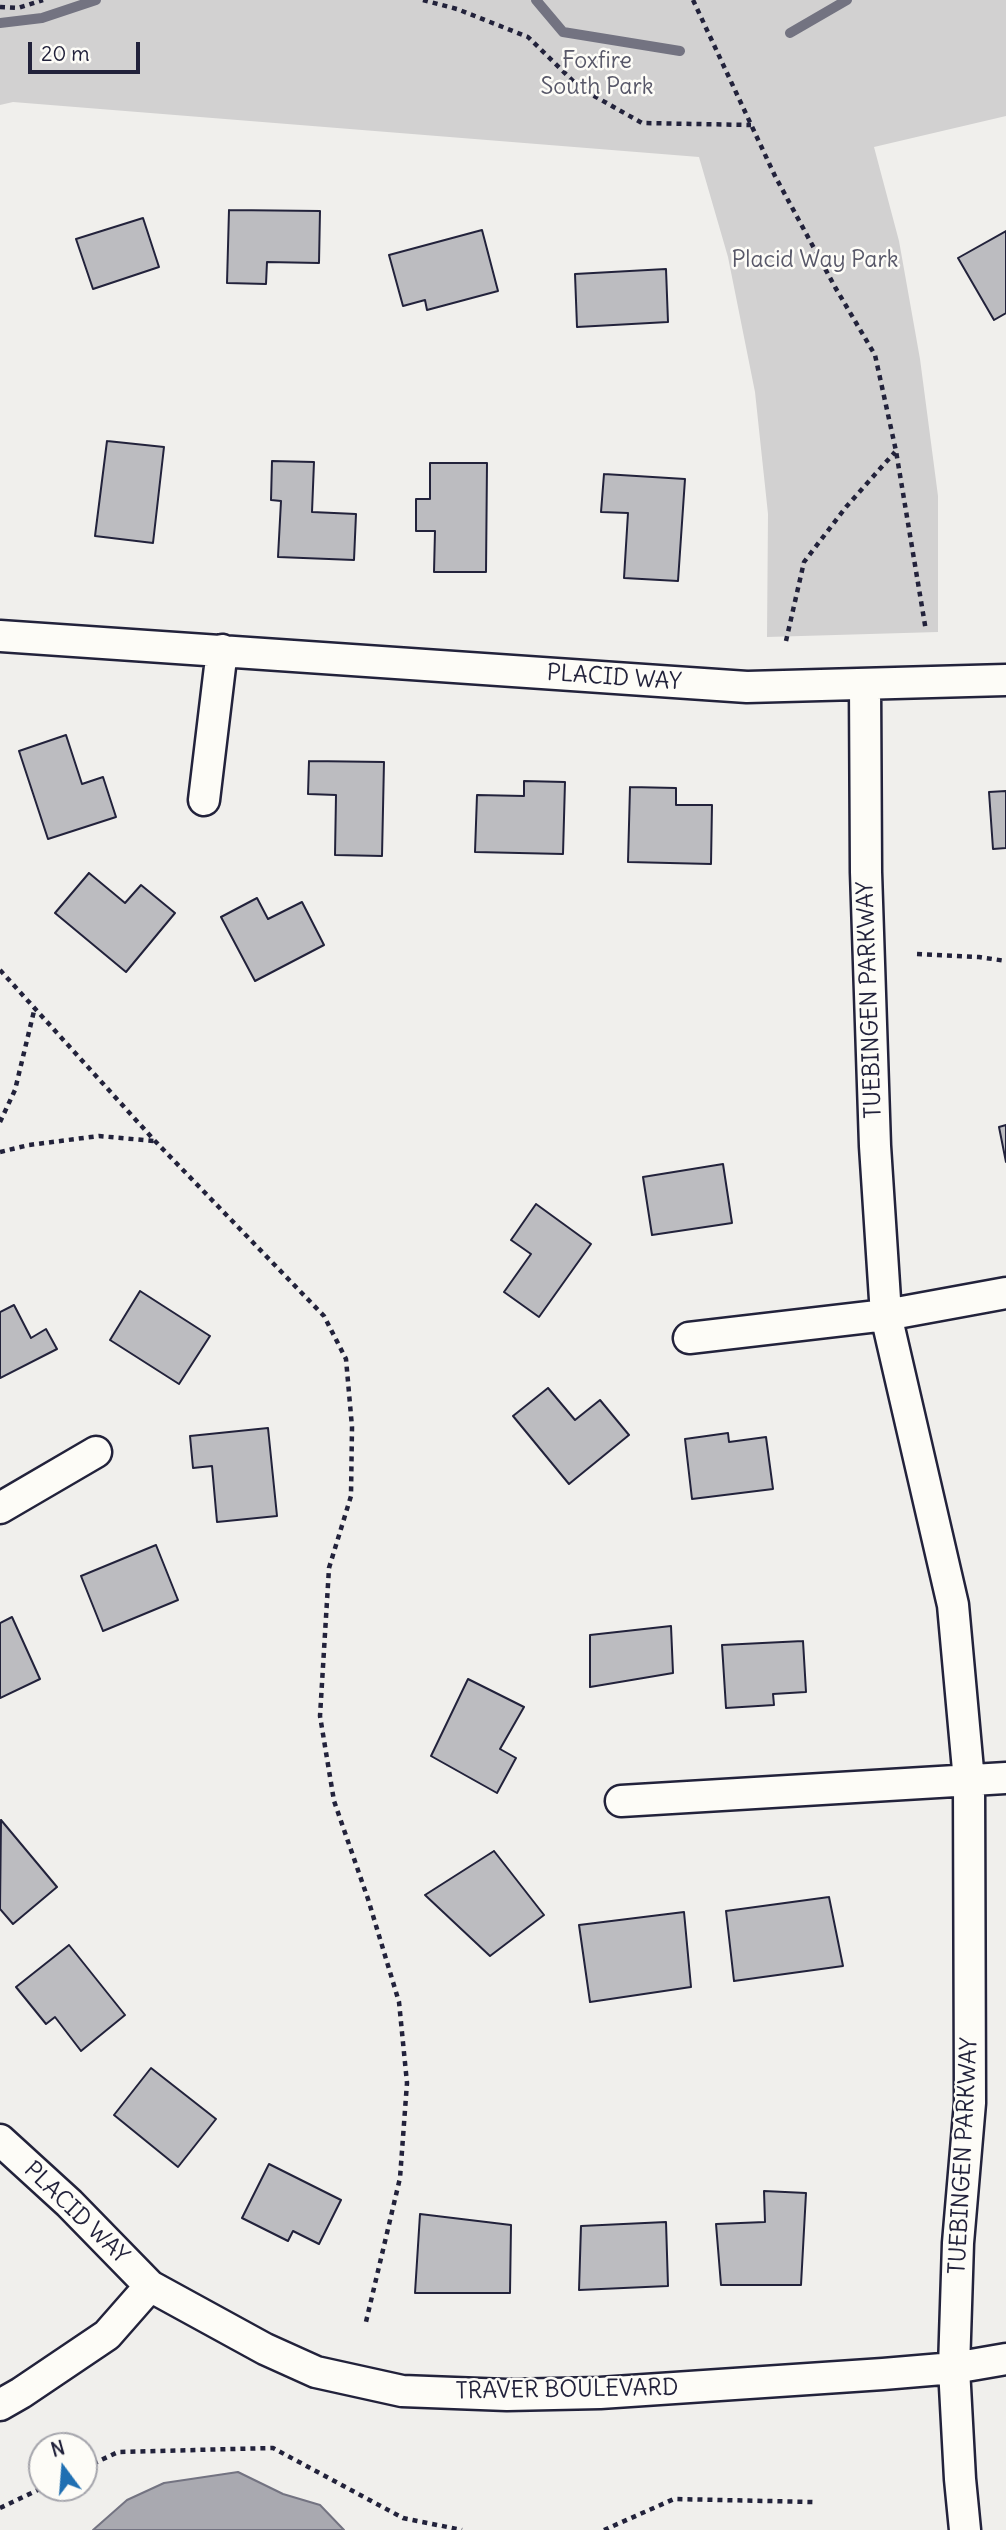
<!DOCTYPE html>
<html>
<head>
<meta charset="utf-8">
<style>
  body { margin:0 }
  #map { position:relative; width:1006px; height:2530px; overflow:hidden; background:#f0efec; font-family:Delius,sans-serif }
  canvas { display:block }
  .north { position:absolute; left:28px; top:2432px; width:70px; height:70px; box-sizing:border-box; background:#fdfcf7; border:2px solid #a5a5ac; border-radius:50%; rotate:344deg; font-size:19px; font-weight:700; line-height:28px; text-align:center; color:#22223b }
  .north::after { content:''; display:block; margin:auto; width:24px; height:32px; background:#1f6fb2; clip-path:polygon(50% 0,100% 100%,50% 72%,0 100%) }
  .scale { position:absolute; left:28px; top:42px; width:112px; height:32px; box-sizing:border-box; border:4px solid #22223b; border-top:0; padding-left:9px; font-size:21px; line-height:24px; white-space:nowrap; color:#22223b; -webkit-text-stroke:5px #fdfcf7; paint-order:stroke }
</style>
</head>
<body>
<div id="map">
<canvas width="1006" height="2530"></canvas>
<div class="north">N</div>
<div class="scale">20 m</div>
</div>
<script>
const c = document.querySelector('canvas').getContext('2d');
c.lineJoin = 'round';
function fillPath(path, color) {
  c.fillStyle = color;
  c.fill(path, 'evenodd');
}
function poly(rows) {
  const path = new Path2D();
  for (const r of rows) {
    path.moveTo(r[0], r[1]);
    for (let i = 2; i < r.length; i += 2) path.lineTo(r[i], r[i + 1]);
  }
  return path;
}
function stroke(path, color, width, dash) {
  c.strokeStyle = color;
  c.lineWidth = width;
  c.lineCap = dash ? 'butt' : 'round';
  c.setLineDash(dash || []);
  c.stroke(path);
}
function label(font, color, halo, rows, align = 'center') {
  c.font = font + ' Delius,sans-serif';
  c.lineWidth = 5;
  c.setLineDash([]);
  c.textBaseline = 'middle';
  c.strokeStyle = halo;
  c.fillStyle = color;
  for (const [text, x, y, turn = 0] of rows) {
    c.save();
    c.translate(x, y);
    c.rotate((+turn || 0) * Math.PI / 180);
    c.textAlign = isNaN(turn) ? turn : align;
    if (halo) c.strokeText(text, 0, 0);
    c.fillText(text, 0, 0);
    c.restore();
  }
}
const green = poly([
  [0,0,1006,0,1006,116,874,147,899,241,920,359,938,496,938,632,767,637,768,514,755,392,728,257,699,157,13,102,0,105]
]);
const water = poly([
  [238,2472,283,2494,320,2505,344,2530,93,2530,127,2500,164,2483,238,2472]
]);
const stream = poly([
  [536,0,563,32,680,51],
  [0,23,42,18,96,0],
  [790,33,847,0]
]);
const building = poly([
  [229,210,320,211,319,263,267,262,266,284,227,283,229,210],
  [143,218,159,267,93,289,76,239,143,218],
  [482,230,498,291,427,310,425,300,403,306,389,255,482,230],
  [1006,231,1006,313,994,320,958,258,1006,231],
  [666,269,668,322,577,327,575,274,666,269],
  [107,441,164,447,153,543,95,536,107,441],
  [272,461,314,462,312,512,356,514,354,560,278,557,281,501,271,500,272,461],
  [430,463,487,463,486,572,434,572,435,531,416,531,416,499,430,499,430,463],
  [604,474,685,479,678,581,624,578,628,513,601,512,604,474],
  [66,735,82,784,103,777,116,817,48,839,19,751,66,735],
  [309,761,384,762,382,856,335,855,336,795,308,794,309,761],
  [524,781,565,782,563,854,475,852,477,795,524,796,524,781],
  [630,787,676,788,676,805,712,805,711,864,628,862,630,787],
  [1006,791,1006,848,993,849,989,792,1006,791],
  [89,873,125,903,141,885,175,913,126,972,55,913,89,873],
  [257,898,268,919,302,902,324,945,255,981,221,917,257,898],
  [1006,1125,1006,1162,999,1127,1006,1125],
  [723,1164,732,1223,652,1235,643,1177,723,1164],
  [536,1204,591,1244,539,1317,504,1292,531,1254,511,1240,536,1204],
  [140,1291,210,1336,179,1384,110,1340,140,1291],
  [14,1305,31,1338,46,1329,57,1349,0,1378,0,1312,14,1305],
  [548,1388,575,1420,600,1400,629,1435,569,1484,513,1416,548,1388],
  [268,1428,277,1516,217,1522,212,1466,193,1468,190,1436,268,1428],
  [728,1433,729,1442,766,1437,773,1489,692,1499,685,1439,728,1433],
  [156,1545,178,1600,103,1631,81,1576,156,1545],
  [12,1617,40,1679,0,1698,0,1623,12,1617],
  [671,1626,673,1673,590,1687,590,1635,671,1626],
  [803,1641,806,1692,773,1694,774,1705,726,1708,722,1645,803,1641],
  [468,1679,524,1707,500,1749,516,1758,497,1793,431,1756,468,1679],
  [1,1820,57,1887,13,1924,0,1909,1,1820],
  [494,1851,544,1915,490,1956,425,1895,494,1851],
  [829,1897,843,1966,734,1981,726,1911,829,1897],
  [684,1912,691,1987,590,2002,579,1925,684,1912],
  [69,1945,125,2015,81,2051,55,2017,46,2024,16,1987,69,1945],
  [151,2068,216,2119,178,2167,114,2115,151,2068],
  [269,2164,341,2200,319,2244,293,2231,288,2241,242,2218,269,2164],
  [764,2191,806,2193,801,2285,721,2285,716,2224,765,2222,764,2191],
  [420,2214,511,2225,510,2293,415,2293,420,2214],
  [666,2222,668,2286,579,2290,581,2226,666,2222]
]);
const path = poly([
  [423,0,457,9,528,37,580,88,642,123,751,125],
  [693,0,775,176,835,287,875,355,896,451,926,631],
  [0,7,18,8,43,0],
  [786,641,804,562,846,507,895,452],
  [917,954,979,957,1006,961],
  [0,970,155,1141,324,1316,346,1359,352,1427,351,1496,329,1568,320,1716,334,1801,368,1899,399,2002,407,2083,400,2178,365,2326],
  [0,1122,15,1090,34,1011],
  [0,1152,29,1145,99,1136,154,1141],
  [84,2468,118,2452,273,2448,403,2518,462,2530],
  [0,2508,42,2488],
  [604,2530,674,2499,813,2502]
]);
const minor = poly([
  [0,636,747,687,1006,680],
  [865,684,866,872,875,1146,886,1315,953,1605,969,1781,970,2103,958,2243,954,2368,960,2479,965,2530],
  [204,800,222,650],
  [689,1338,886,1315,1006,1293],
  [0,1508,96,1452],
  [621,1801,1006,1778],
  [0,2140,69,2203,150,2286,265,2349,316,2372,402,2391,507,2395,600,2393,883,2374,954,2368,1006,2359],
  [0,2405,21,2393,107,2335,150,2286]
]);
const parkNames = [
  ["Foxfire",597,61],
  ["South Park",597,87],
  ["Placid Way Park",815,260]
];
const streetNames = [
  ["PLACID WAY",614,678,4],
  ["TUEBINGEN PARKWAY",870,1000,-92],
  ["TUEBINGEN PARKWAY",964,2156,-87],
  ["PLACID WAY",76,2213,44],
  ["TRAVER BOULEVARD",567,2390,-1]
];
fillPath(green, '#d2d1d1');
fillPath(water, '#a9a9b0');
stroke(water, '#737381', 2);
stroke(stream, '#737381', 10);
fillPath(building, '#bcbcc0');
stroke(building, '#22223b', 2);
stroke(minor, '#22223b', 35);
stroke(path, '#22223b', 4.5, [5, 5]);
stroke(minor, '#fdfcf7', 30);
label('23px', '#575768', '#fdfcf7', parkNames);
label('23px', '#22223b', '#fdfcf7', streetNames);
</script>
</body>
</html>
